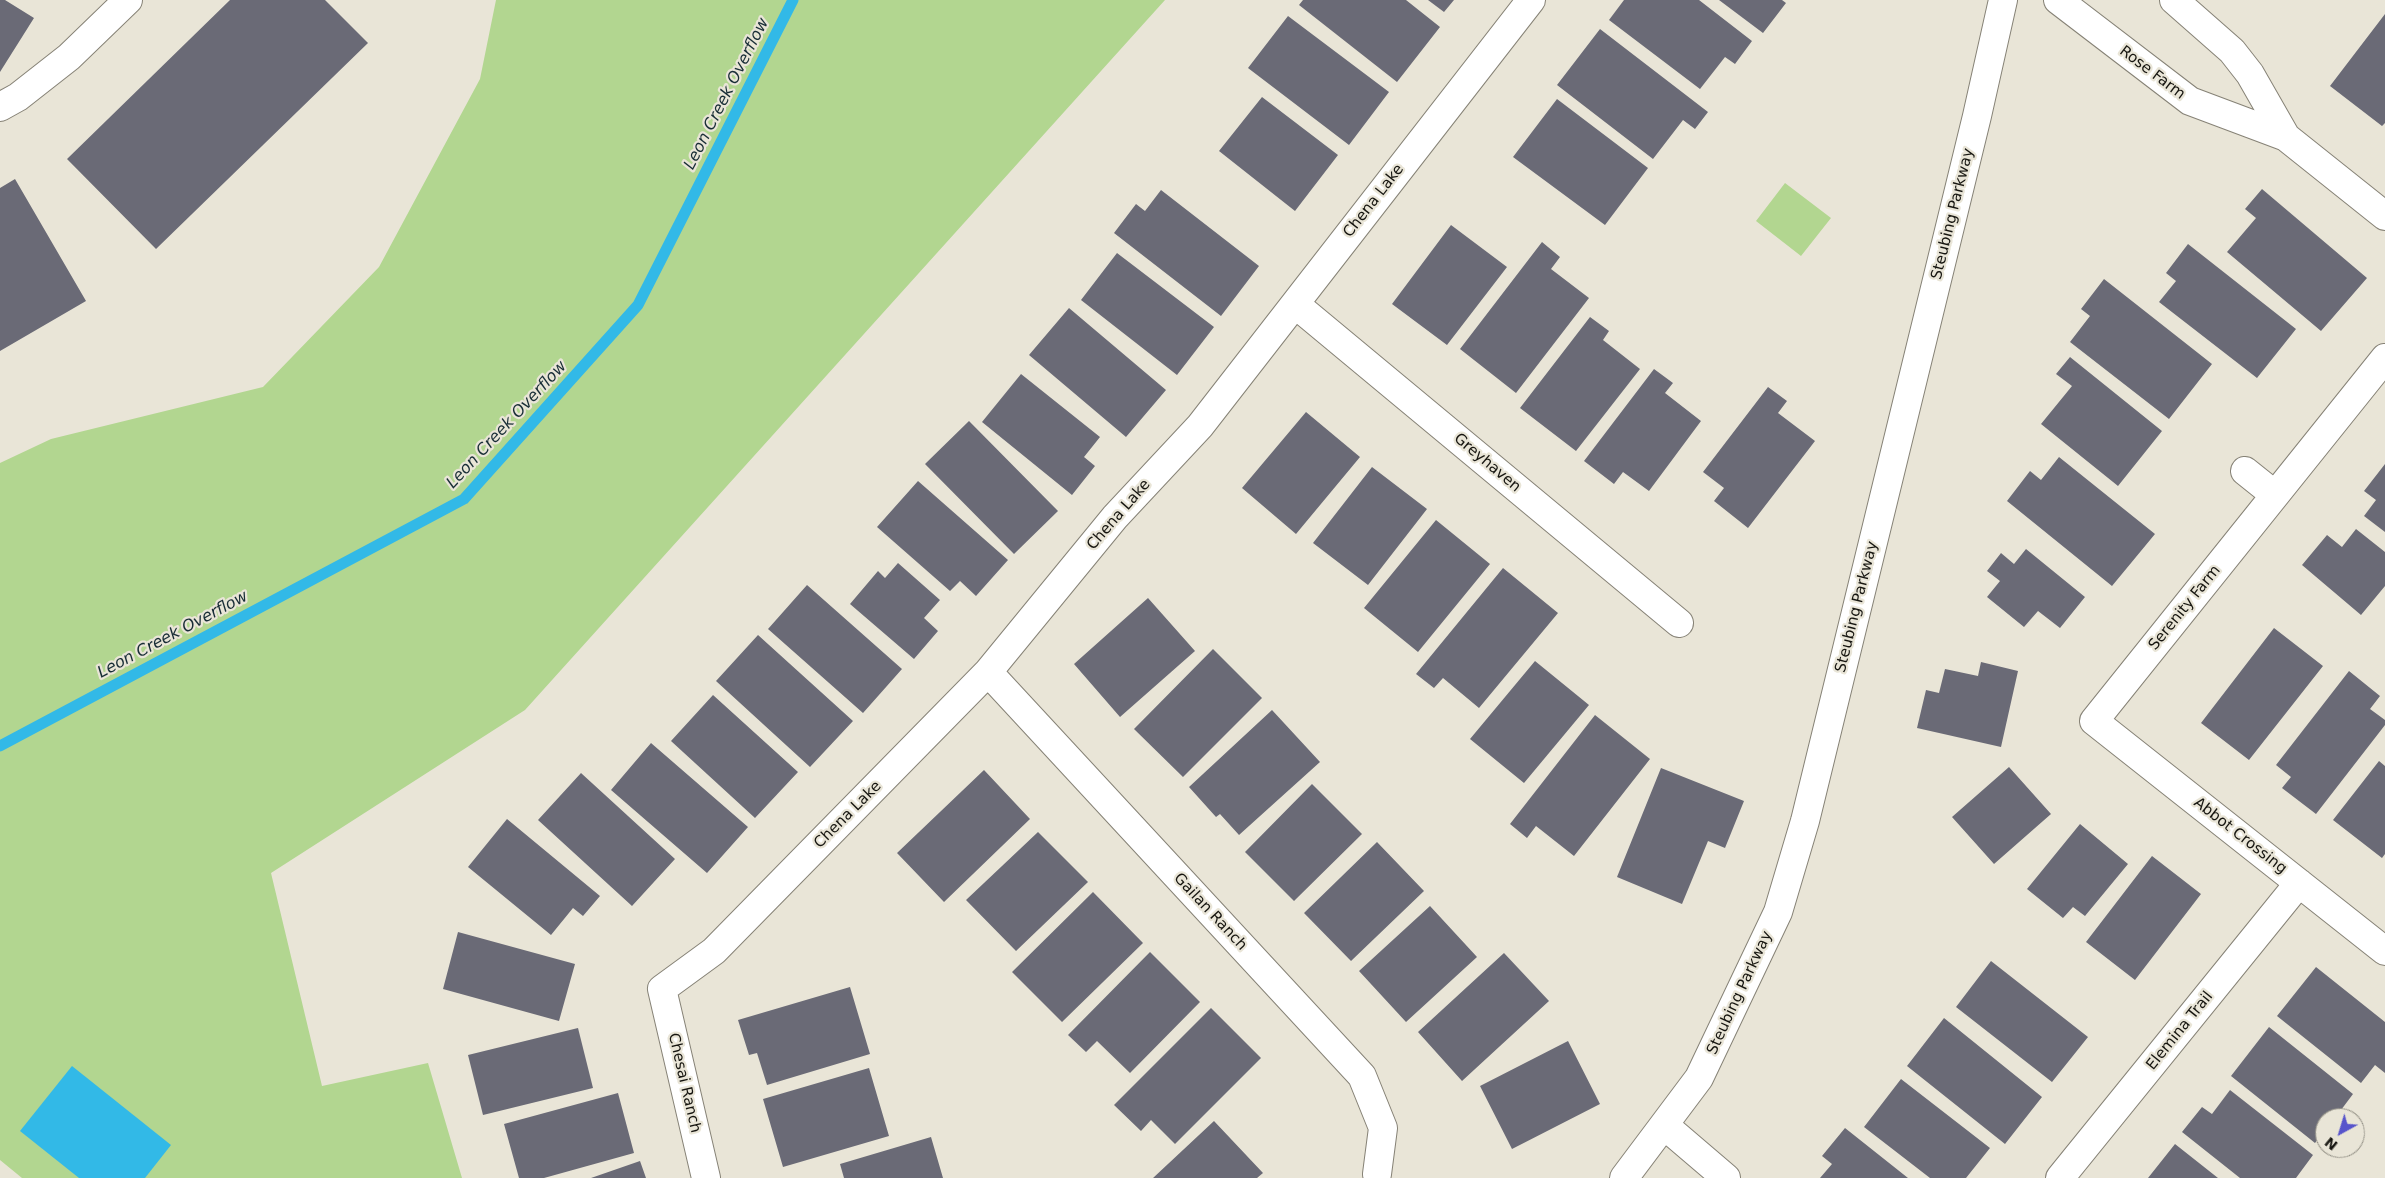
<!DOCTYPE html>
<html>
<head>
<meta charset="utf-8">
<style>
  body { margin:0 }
  #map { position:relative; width:2385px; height:1178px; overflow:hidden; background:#e9e5d7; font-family:"DejaVu Sans",sans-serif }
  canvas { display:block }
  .north { position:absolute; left:2315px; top:1108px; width:50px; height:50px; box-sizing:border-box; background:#e9e5d7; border:1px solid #959287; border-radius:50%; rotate:219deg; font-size:14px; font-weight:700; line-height:20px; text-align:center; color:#161510 }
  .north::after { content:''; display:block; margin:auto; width:18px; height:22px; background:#5754cb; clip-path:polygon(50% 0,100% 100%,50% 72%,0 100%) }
</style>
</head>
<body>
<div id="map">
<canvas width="2385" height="1178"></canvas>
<div class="north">N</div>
</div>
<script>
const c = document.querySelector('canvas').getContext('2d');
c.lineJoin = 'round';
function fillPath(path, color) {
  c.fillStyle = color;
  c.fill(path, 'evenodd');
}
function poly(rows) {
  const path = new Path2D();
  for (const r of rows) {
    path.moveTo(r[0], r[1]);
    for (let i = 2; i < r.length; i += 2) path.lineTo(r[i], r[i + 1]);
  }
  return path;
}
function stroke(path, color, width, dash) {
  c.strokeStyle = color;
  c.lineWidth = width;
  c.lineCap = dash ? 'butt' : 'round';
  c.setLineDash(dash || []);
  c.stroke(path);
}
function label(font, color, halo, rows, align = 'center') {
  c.font = font + ' "DejaVu Sans",sans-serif';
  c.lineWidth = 4.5;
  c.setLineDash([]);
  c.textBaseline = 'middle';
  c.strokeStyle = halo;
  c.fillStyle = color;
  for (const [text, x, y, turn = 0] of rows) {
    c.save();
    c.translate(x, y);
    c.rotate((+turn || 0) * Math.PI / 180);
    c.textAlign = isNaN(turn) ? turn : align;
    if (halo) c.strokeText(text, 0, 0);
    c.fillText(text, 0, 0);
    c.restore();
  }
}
const green = poly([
  [496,0,1165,0,525,710,271,873,322,1086,428,1063,462,1178,22,1178,0,1160,0,463,51,439,263,387,379,267,480,79],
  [1785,183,1831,218,1801,256,1756,221]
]);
const water = poly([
  [72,1066,171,1145,145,1178,79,1178,20,1131]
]);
const stream = poly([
  [0,746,464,499,638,305,793,0]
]);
const building = poly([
  [0,0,5,0,34,18,0,72],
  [230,0,325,0,368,43,156,249,67,159],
  [1303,0,1406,0,1440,27,1397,82,1299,5],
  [1428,0,1454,0,1444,12],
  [1624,0,1699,0,1752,41,1735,64,1725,57,1700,89,1609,20],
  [1719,0,1782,0,1786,3,1763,33],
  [2385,14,2385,123,2382,126,2330,86],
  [1288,16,1389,92,1349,145,1248,68],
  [1600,29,1708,112,1695,129,1683,120,1653,159,1557,85],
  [1262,97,1338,155,1295,211,1219,151],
  [1557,99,1648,168,1605,225,1513,157],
  [15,179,86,301,0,351,0,188],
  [2262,189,2367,278,2321,331,2227,252,2256,218,2245,209],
  [1161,190,1259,266,1221,316,1114,233,1136,204,1145,211],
  [1451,225,1507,267,1447,345,1392,304],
  [1542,242,1560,257,1551,269,1589,298,1516,393,1460,349],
  [2188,244,2296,329,2257,378,2159,302,2176,281,2166,273],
  [1117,253,1214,327,1177,375,1081,300],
  [2104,279,2212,364,2169,419,2070,342,2090,316,2081,309],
  [1069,308,1166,390,1126,437,1029,355],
  [1590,317,1609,331,1603,340,1640,369,1576,451,1520,408],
  [2070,357,2162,431,2118,486,2041,424,2072,386,2056,374],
  [1654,369,1673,383,1665,393,1701,421,1649,491,1623,472,1614,484,1584,461],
  [1021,374,1100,437,1084,457,1095,466,1072,495,982,422],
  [1768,387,1787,401,1778,413,1815,441,1748,528,1714,501,1724,488,1703,472],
  [1306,412,1360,457,1296,534,1242,488],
  [969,421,1058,511,1014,554,925,464],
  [2059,457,2155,534,2112,586,2007,501,2030,471,2041,480],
  [2385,464,2385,532,2364,516,2376,500,2364,491],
  [1372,467,1427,509,1368,585,1313,543],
  [918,481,1008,560,976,596,960,581,950,591,877,527],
  [1436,520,1490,564,1418,652,1364,608],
  [2356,529,2385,552,2385,586,2361,615,2302,565,2327,535,2342,547],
  [2026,549,2085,597,2060,628,2038,611,2024,627,1987,597,2000,581,1987,571,2001,553,2014,564],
  [898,563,940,600,924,618,938,631,914,659,850,604,878,571,885,578],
  [1503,568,1558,613,1479,708,1443,678,1434,688,1416,674],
  [807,585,902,669,863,713,768,629],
  [1148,598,1195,651,1120,717,1074,664],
  [2274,628,2323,666,2249,760,2201,723],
  [758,635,853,721,810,767,716,681],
  [1213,649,1262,698,1183,777,1134,729],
  [1535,661,1589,705,1524,783,1470,739],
  [1981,662,2018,671,2001,747,1917,728,1926,690,1939,693,1945,669,1978,676],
  [2349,671,2380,696,2370,709,2385,720,2385,725,2316,814,2282,788,2291,777,2276,765],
  [713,695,798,772,755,818,671,741],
  [1272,710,1320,762,1239,835,1220,814,1216,817,1189,787],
  [1595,715,1650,759,1574,856,1536,826,1527,838,1510,824],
  [651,743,748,827,707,873,611,790],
  [2379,761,2385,766,2385,854,2382,858,2333,820],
  [2009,767,2051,814,1994,864,1952,817],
  [1661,768,1744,801,1725,848,1708,841,1682,904,1617,877],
  [984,770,1030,819,944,902,897,853],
  [581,773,675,859,632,906,538,820],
  [1312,784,1362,834,1294,901,1245,852],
  [507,819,600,896,583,916,573,908,551,935,468,867],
  [2080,824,2128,864,2085,916,2073,907,2063,918,2027,889],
  [1038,832,1088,882,1016,951,966,900],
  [1377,842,1424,891,1351,961,1304,913],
  [2152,856,2201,894,2135,980,2086,942],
  [1093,892,1143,943,1062,1022,1012,972],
  [1430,906,1477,957,1406,1022,1359,971],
  [458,932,575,964,559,1021,443,989],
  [1150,952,1200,1002,1130,1073,1097,1041,1086,1052,1068,1035],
  [1504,953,1549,1001,1462,1081,1418,1032],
  [1991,961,2088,1037,2052,1082,1956,1007],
  [2316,967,2385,1022,2385,1073,2375,1065,2361,1083,2277,1016],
  [850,987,870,1054,767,1085,757,1053,749,1055,738,1020],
  [1211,1008,1261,1058,1175,1144,1151,1120,1141,1131,1114,1105],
  [1944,1018,2042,1097,2005,1144,1907,1066],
  [2269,1027,2353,1094,2335,1118,2325,1118,2325,1130,2315,1143,2231,1076],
  [578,1028,593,1088,483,1115,468,1055],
  [1568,1041,1600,1104,1512,1149,1480,1086],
  [869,1068,889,1136,783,1167,763,1099],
  [1901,1079,1990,1148,1966,1178,1930,1178,1864,1127],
  [2230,1090,2313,1155,2296,1178,2240,1178,2182,1132,2202,1107,2212,1114],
  [618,1093,634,1153,544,1178,519,1178,504,1124],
  [1214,1121,1263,1173,1257,1178,1153,1178],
  [1845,1128,1908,1178,1820,1178,1832,1164,1822,1156],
  [931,1137,943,1178,844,1178,840,1164],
  [2175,1144,2218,1178,2148,1178],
  [640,1161,646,1178,591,1178]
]);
const minor = poly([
  [2058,0,2190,101,2286,137,2385,216],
  [2174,0,2232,51,2250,74,2286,137],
  [0,107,18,97,69,57,128,0],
  [1295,304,1679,623],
  [2385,358,2094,721,2385,951],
  [2245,471,2275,495],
  [988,672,1362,1076,1383,1128,1377,1174],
  [1664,1125,1726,1178],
  [706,1178,662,989,714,951,988,672,1115,517,1200,426,1531,0],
  [1624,1178,1699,1078,1778,912,1805,821,1977,116,2003,0],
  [2060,1178,2299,883]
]);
const streetNames = [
  ["Rose Farm",2152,73,37],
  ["Chena Lake",1374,201,-52],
  ["Steubing Parkway",1953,214,-76],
  ["Greyhaven",1487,463,40],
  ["Chena Lake",1119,515,-49],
  ["Steubing Parkway",1857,607,-76],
  ["Serenity Farm",2185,608,-51],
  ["Chena Lake",848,815,-45],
  ["Abbot Crossing",2240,836,38],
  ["Gailan Ranch",1210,912,47],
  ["Steubing Parkway",1740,993,-65],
  ["Elemina Trail",2180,1031,-51],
  ["Chesai Ranch",684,1083,77]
];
const waterNames = [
  ["Leon Creek Overflow",727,94,-63],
  ["Leon Creek Overflow",507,425,-47],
  ["Leon Creek Overflow",173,635,-28]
];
fillPath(green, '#b2d690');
fillPath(water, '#32b9e7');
stroke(stream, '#32b9e7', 11);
fillPath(building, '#6a6a76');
stroke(minor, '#868276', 30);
stroke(minor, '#fff', 28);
label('15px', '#161510', '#e9e5d7', streetNames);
label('italic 16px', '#182d36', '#e9e5d7', waterNames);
</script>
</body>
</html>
